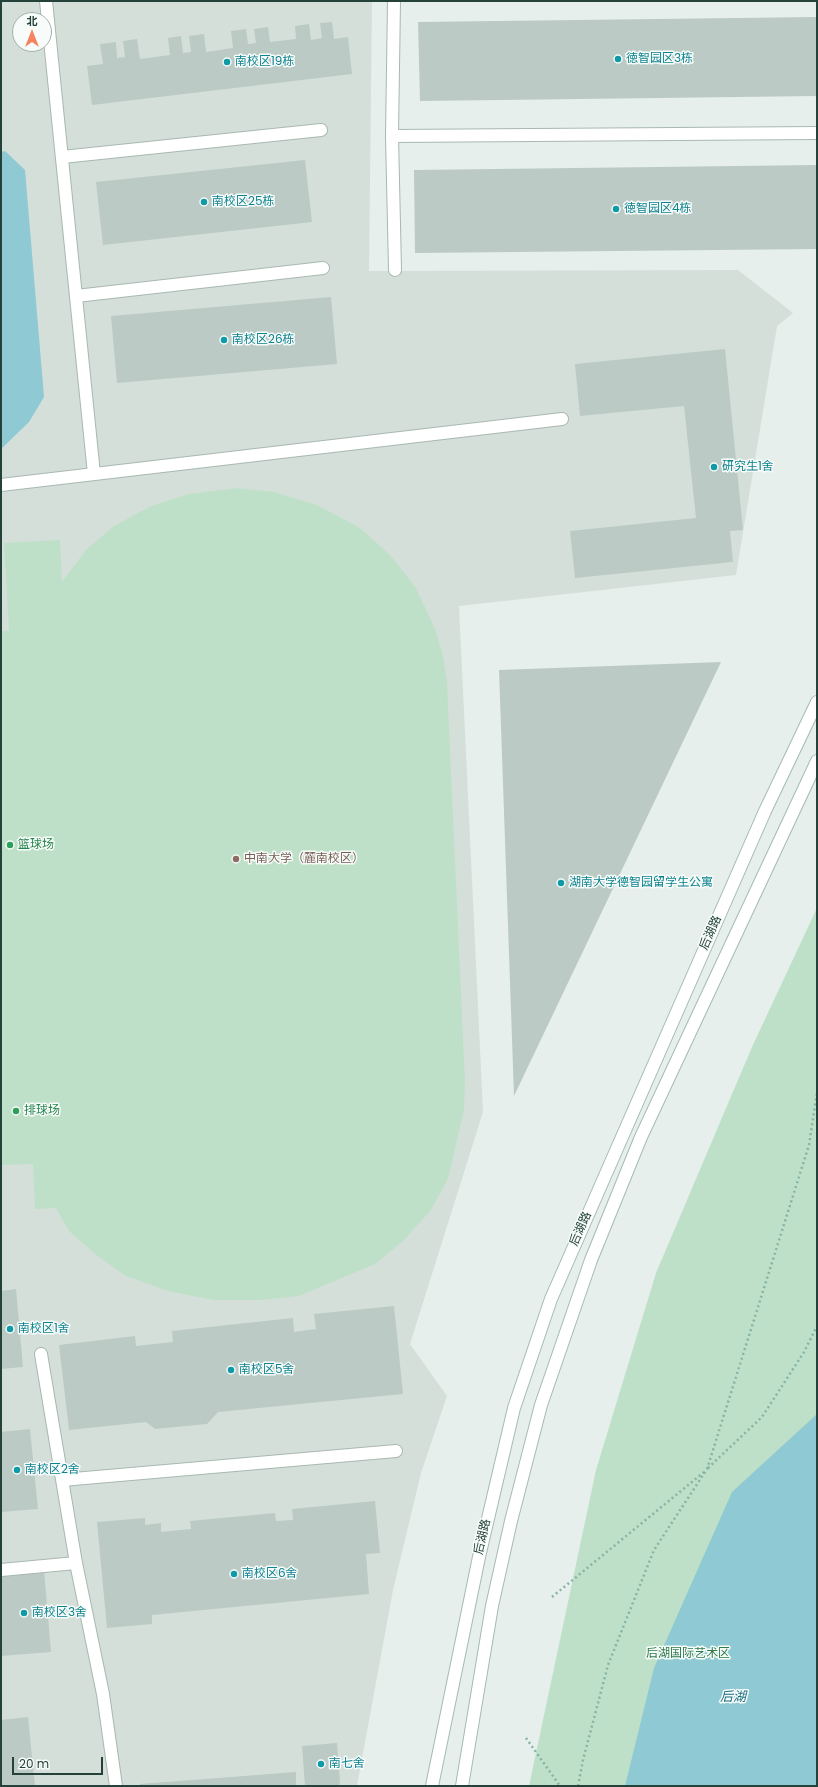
<!DOCTYPE html>
<html>
<head>
<meta charset="utf-8">
<style>
  body { margin:0 }
  #map { position:relative; width:818px; height:1787px; overflow:hidden; background:#e6efeb; font-family:Poppins,"Noto Sans SC",sans-serif }
  canvas { display:block }
  .frame { position:absolute; inset:0; border:2px solid #24423a; pointer-events:none }
  .north { position:absolute; left:12px; top:12px; width:40px; height:40px; box-sizing:border-box; background:#f7fbf9; border:1px solid #a3b1ad; border-radius:50%; rotate:0deg; font-size:11px; font-weight:700; line-height:16px; text-align:center; color:#24423a }
  .north::after { content:''; display:block; margin:auto; width:14px; height:18px; background:#f4845f; clip-path:polygon(50% 0,100% 100%,50% 72%,0 100%) }
  .scale { position:absolute; left:12px; top:1757px; width:91px; height:18px; box-sizing:border-box; border:2px solid #24423a; border-top:0; padding-left:5px; font-size:12px; line-height:14px; white-space:nowrap; color:#24423a; -webkit-text-stroke:3px #f7fbf9; paint-order:stroke }
</style>
</head>
<body>
<div id="map">
<canvas width="818" height="1787"></canvas>
<div class="frame"></div>
<div class="north">北</div>
<div class="scale">20 m</div>
</div>
<script>
const c = document.querySelector('canvas').getContext('2d');
c.lineJoin = 'round';
function fillPath(path, color) {
  c.fillStyle = color;
  c.fill(path, 'evenodd');
}
function poly(rows) {
  const path = new Path2D();
  for (const r of rows) {
    path.moveTo(r[0], r[1]);
    for (let i = 2; i < r.length; i += 2) path.lineTo(r[i], r[i + 1]);
  }
  return path;
}
function stroke(path, color, width, dash) {
  c.strokeStyle = color;
  c.lineWidth = width;
  c.lineCap = dash ? 'butt' : 'round';
  c.setLineDash(dash || []);
  c.stroke(path);
}
function label(font, color, halo, rows, align = 'center') {
  c.font = font + ' Poppins,"Noto Sans SC",sans-serif';
  c.lineWidth = 3;
  c.setLineDash([]);
  c.textBaseline = 'middle';
  c.strokeStyle = halo;
  c.fillStyle = color;
  for (const [text, x, y, turn = 0] of rows) {
    c.save();
    c.translate(x, y);
    c.rotate((+turn || 0) * Math.PI / 180);
    c.textAlign = isNaN(turn) ? turn : align;
    if (halo) c.strokeText(text, 0, 0);
    c.fillText(text, 0, 0);
    c.restore();
  }
}
const built = poly([
  [1,1,372,1,369,271,738,270,793,313,777,326,736,575,459,606,483,1112,410,1344,447,1396,421,1473,393,1590,357,1786,1,1786],
  [20,20,44,20,44,44,20,44]
]);
const green = poly([
  [237,488,274,492,317,505,360,528,391,556,416,588,435,629,443,656,447,682,465,1082,464,1110,448,1179,430,1211,403,1241,375,1264,299,1296,260,1300,213,1300,168,1291,126,1276,95,1254,69,1231,56,1208,35,1209,33,1164,1,1165,1,631,9,631,4,543,60,540,62,582,86,550,114,526,151,506,189,494],
  [817,908,817,1786,529,1786,596,1470,656,1273,752,1047]
]);
const water = poly([
  [5,151,25,170,44,397,29,422,1,449,1,152],
  [817,1414,817,1786,625,1786,654,1668,732,1492]
]);
const building = poly([
  [817,17,817,96,420,101,418,22],
  [332,22,334,39,348,37,352,74,92,105,87,66,103,64,100,44,116,42,117,58,125,57,123,41,137,39,140,59,170,55,168,38,181,36,183,53,191,52,189,36,204,34,206,52,233,48,231,31,246,29,248,44,256,43,254,29,268,27,270,42,296,39,295,26,309,24,311,40,322,38,320,23],
  [305,160,312,222,103,245,96,182],
  [817,165,817,249,415,253,414,170],
  [331,297,337,364,117,383,111,316],
  [725,349,743,530,730,531,733,562,575,578,570,531,696,518,684,406,580,416,575,364],
  [721,662,514,1096,499,670],
  [16,1289,23,1367,1,1369,1,1291],
  [394,1306,403,1394,218,1412,207,1424,155,1429,146,1422,69,1430,59,1345,135,1336,136,1346,173,1342,172,1331,293,1318,294,1332,316,1329,314,1314],
  [30,1429,38,1509,1,1512,1,1432],
  [375,1501,380,1553,366,1554,369,1594,152,1615,152,1624,107,1628,97,1522,145,1518,145,1525,161,1523,161,1532,191,1529,190,1521,275,1513,276,1521,293,1520,292,1509],
  [44,1570,51,1652,1,1656,1,1574],
  [28,1717,35,1786,1,1786,1,1720],
  [337,1743,340,1782,339,1786,305,1786,302,1746],
  [296,1772,296,1786,140,1786,140,1784]
]);
const path = poly([
  [708,1468,762,1417,804,1352,817,1326],
  [552,1597,704,1472],
  [526,1738,560,1786],
  [578,1786,583,1760,608,1665,654,1550,707,1469,809,1145,817,1092]
]);
const lane = poly([
  [62,157,321,130],
  [76,296,323,268],
  [41,1354,76,1563,103,1694,116,1786],
  [62,1480,396,1451],
  [1,1570,76,1563]
]);
const street = poly([
  [46,1,94,474],
  [394,1,392,136,395,270],
  [392,136,817,133],
  [1,485,562,419]
]);
const secondary = poly([
  [432,1786,479,1557,514,1408,551,1299,765,811,817,702],
  [462,1786,492,1606,511,1521,541,1405,591,1260,641,1137,817,761]
]);
const markers = [
  [618,59,4,"#0f9aa8"],
  [227,62,4,"#0f9aa8"],
  [204,202,4,"#0f9aa8"],
  [616,209,4,"#0f9aa8"],
  [224,340,4,"#0f9aa8"],
  [714,467,4,"#0f9aa8"],
  [10,845,4,"#2e9e5b"],
  [236,859,4,"#8d6e63"],
  [561,883,4,"#0f9aa8"],
  [16,1111,4,"#2e9e5b"],
  [10,1329,4,"#0f9aa8"],
  [231,1370,4,"#0f9aa8"],
  [17,1470,4,"#0f9aa8"],
  [234,1574,4,"#0f9aa8"],
  [24,1613,4,"#0f9aa8"],
  [321,1764,4,"#0f9aa8"]
];
const cultureNames = [
  ["徳智园区3栋",626,59],
  ["南校区19栋",235,62],
  ["南校区25栋",212,202],
  ["徳智园区4栋",624,209],
  ["南校区26栋",232,340],
  ["研究生1舍",722,467],
  ["湖南大学德智园留学生公寓",569,883],
  ["南校区1舍",18,1329],
  ["南校区5舍",239,1370],
  ["南校区2舍",25,1470],
  ["南校区6舍",242,1574],
  ["南校区3舍",32,1613],
  ["南七舍",329,1764]
];
const leisureNames = [
  ["篮球场",18,845],
  ["排球场",24,1111]
];
const educationNames = [
  ["中南大学（麓南校区）",244,859]
];
const streetNames = [
  ["后湖路",711,933,-66],
  ["后湖路",581,1229,-66],
  ["后湖路",483,1537,-77]
];
const parkNames = [
  ["后湖国际艺术区",688,1654]
];
const waterNames = [
  ["后湖",733,1698]
];
fillPath(built, '#d4dfda');
fillPath(green, '#bfe0c8');
fillPath(water, '#8ec9d4');
fillPath(building, '#bbcac4');
stroke(lane, '#a8b8b2', 14);
stroke(street, '#a8b8b2', 14);
stroke(secondary, '#a4bbb3', 14);
stroke(path, '#86b3a5', 2.5, [2, 3]);
stroke(lane, '#fff', 12);
stroke(street, '#fff', 12);
stroke(secondary, '#fff', 12);
for (const [x, y, r, color] of markers) {
  const dot = new Path2D();
  dot.arc(x, y, r, 0, 2 * Math.PI);
  c.fillStyle = color;
  c.fill(dot);
  stroke(dot, '#f7fbf9', 1.5);
}
label('12px', '#0d838f', '#f7fbf9', cultureNames, 'left');
label('12px', '#27864d', '#f7fbf9', leisureNames, 'left');
label('12px', '#785e54', '#f7fbf9', educationNames, 'left');
label('12px', '#24423a', '#f7fbf9', streetNames);
label('12px', '#2d7a4b', '#f7fbf9', parkNames);
label('italic 13px', '#1c6f80', '#f7fbf9', waterNames);
</script>
</body>
</html>
